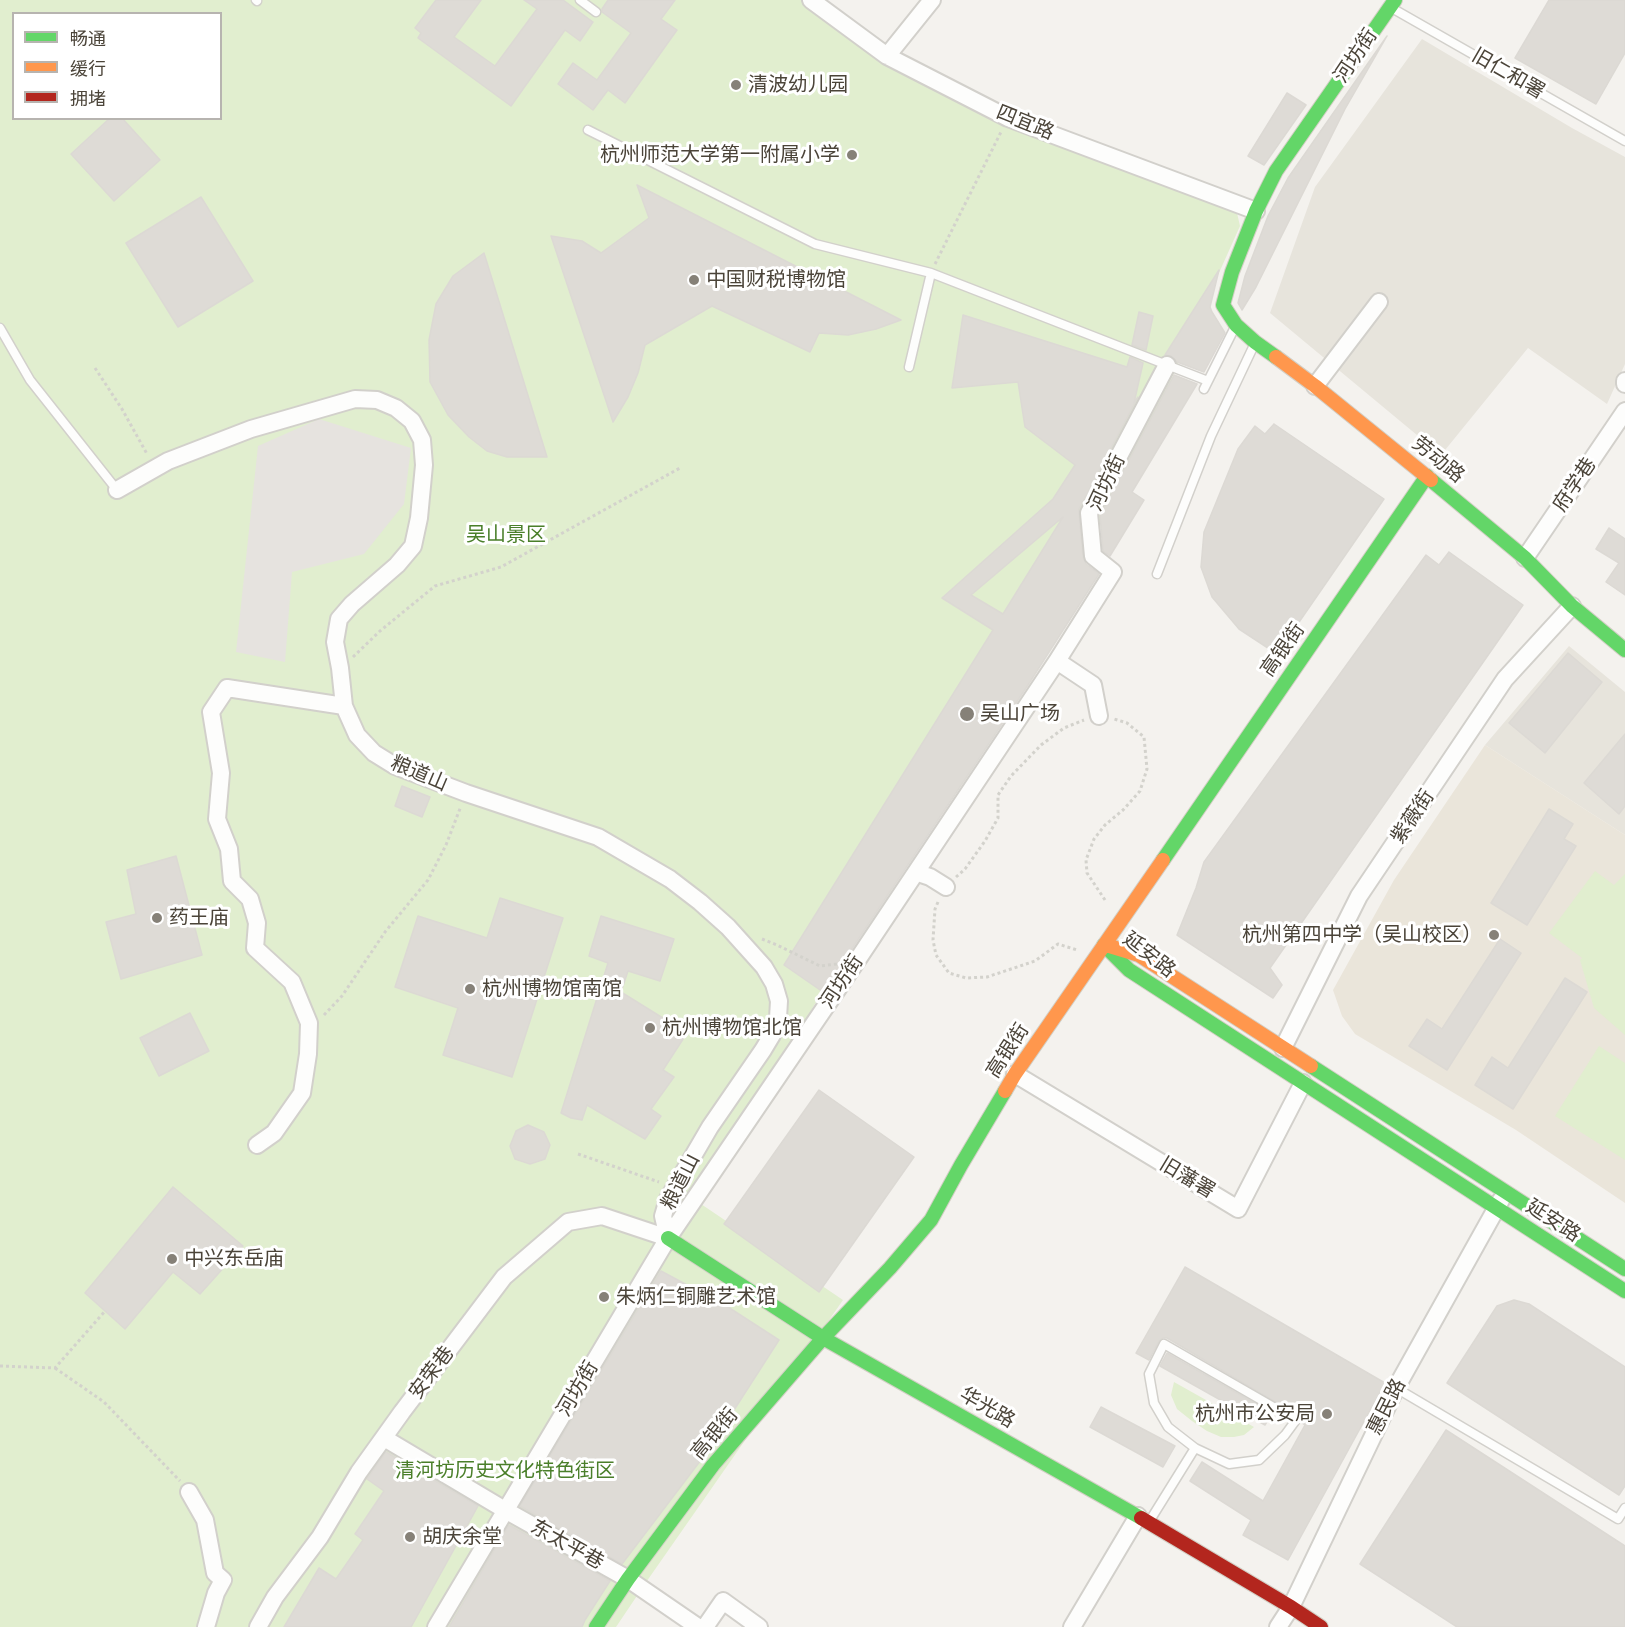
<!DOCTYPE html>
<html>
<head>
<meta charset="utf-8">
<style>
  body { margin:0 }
  #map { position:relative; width:1625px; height:1627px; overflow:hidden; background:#f4f2ee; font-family:"Open Sans","Noto Sans SC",sans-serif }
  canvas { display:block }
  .legend { position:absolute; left:12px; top:12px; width:210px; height:108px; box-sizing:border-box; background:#fff; border:2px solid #b7b4b0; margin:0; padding:8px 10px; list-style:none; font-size:18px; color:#4b4439 }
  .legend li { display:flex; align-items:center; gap:12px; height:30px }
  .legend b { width:30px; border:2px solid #b7b4b0 }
</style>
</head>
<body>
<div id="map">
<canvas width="1625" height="1627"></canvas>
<ul class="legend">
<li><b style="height:8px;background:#63d668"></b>畅通</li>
<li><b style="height:8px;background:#ff974d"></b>缓行</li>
<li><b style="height:8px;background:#b3261e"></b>拥堵</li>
</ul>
</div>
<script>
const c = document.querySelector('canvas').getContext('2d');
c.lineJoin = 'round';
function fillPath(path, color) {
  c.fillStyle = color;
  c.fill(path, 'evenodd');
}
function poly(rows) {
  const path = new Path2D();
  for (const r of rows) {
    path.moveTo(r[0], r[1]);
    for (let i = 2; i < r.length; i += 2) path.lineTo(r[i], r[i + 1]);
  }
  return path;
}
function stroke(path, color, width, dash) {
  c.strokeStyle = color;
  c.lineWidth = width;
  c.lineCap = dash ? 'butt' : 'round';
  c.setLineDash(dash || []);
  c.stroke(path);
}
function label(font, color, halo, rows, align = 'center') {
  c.font = font + ' "Open Sans","Noto Sans SC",sans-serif';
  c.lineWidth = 6;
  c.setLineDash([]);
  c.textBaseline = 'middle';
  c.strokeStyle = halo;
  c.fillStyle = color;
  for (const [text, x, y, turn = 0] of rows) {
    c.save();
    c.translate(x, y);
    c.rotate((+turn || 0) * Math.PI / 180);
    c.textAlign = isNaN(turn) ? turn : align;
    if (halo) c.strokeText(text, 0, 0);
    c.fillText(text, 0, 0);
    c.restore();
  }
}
const residential = poly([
  [1422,39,1572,128,1625,157,1625,364,1607,404,1528,348,1441,455,1270,313,1315,187],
  [1569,646,1625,692,1625,835,1485,745]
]);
const education = poly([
  [1485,745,1625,835,1625,1203,1516,1130,1355,1034,1342,1016,1333,990,1394,880]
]);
const green = poly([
  [0,0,814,0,950,95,1234,200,1240,226,1132,467,698,1202,843,1300,649,1578,616,1627,0,1627],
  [14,14,220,14,220,118,14,118],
  [1595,871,1614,885,1625,874,1625,1035,1594,1008,1580,960,1582,958,1549,933],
  [1599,1046,1625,1063,1625,1160,1555,1116],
  [1174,1382,1254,1427,1244,1435,1234,1437,1221,1437,1207,1431,1192,1421,1177,1409,1171,1395]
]);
const parking = poly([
  [319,419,411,448,404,504,364,554,292,572,285,662,236,652,258,446]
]);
const building = poly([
  [436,0,481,0,454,37,495,66,537,9,524,0,563,0,593,22,580,41,565,30,511,106,418,38,421,33,415,28,436,0],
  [608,0,675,0,661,19,677,30,625,103,608,90,593,110,558,84,573,63,597,80,631,33,602,12,602,9,608,0],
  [1549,0,1625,0,1625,53,1596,104,1515,58,1549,0],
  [1387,36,1345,109,1256,287,1242,310,1238,303,1245,276,1268,216,1288,178,1387,36],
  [1287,93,1306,105,1264,165,1248,156,1287,93],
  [110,118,122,118,160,160,114,201,71,154,110,118],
  [637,185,901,320,876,329,848,335,819,333,810,352,712,306,645,345,638,373,628,397,613,422,551,236,582,241,601,253,649,218,637,185],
  [201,197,253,281,178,327,126,243,201,197],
  [484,253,547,457,507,457,487,451,469,437,448,415,430,382,429,340,436,304,453,276,484,253],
  [1219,270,1210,307,1212,312,1225,333,1204,372,1177,362,1171,356,1165,355,1219,270],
  [1139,312,1153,316,1146,350,1132,345,1139,312],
  [963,315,1127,367,1130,357,1143,363,1134,403,1138,397,1079,509,1079,514,1083,557,1086,564,1099,574,1028,685,823,992,784,965,993,630,942,598,1053,499,1075,465,1025,427,1018,382,952,388,963,315],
  [1063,517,1003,614,971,595,1063,517],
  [1174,375,1197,384,1132,492,1144,500,1110,556,1103,551,1100,515,1174,375],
  [1274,424,1384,499,1277,654,1239,629,1212,597,1201,567,1204,532,1238,449,1255,426,1265,434,1274,424],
  [1609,528,1625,539,1625,595,1606,582,1619,563,1596,549,1609,528],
  [1449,552,1523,605,1270,968,1282,985,1273,998,1177,935,1196,888,1204,862,1426,555,1439,565,1449,552],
  [1568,653,1602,682,1545,753,1509,723,1568,653],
  [1625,734,1625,806,1619,814,1584,783,1625,734],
  [402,786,430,797,422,817,395,806,402,786],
  [1549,809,1573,824,1564,839,1576,846,1527,925,1491,903,1549,809],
  [176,856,202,955,121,979,106,922,136,914,127,870,176,856],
  [500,898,563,918,512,1077,443,1055,458,1008,395,987,418,916,487,938,500,898],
  [601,916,674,939,660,981,628,971,621,992,687,1033,663,1070,674,1077,651,1109,661,1116,645,1139,587,1105,582,1120,571,1118,561,1113,608,963,589,956,601,916],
  [1500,939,1521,953,1447,1070,1409,1046,1427,1019,1442,1029,1500,939],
  [1565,978,1587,992,1513,1109,1475,1085,1492,1057,1508,1068,1565,978],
  [190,1013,209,1051,159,1076,140,1038,190,1013],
  [819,1090,914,1157,819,1292,724,1224,819,1090],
  [528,1125,544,1132,550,1145,545,1159,530,1164,515,1159,510,1146,516,1131,528,1125],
  [173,1187,243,1246,200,1294,173,1272,125,1329,85,1293,173,1187],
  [1185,1267,1385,1383,1288,1560,1243,1535,1251,1520,1190,1481,1202,1462,1263,1501,1305,1425,1302,1423,1301,1417,1167,1338,1163,1338,1159,1341,1149,1360,1136,1353,1185,1267],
  [661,1271,728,1307,779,1340,707,1452,622,1564,520,1506,661,1271],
  [1514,1300,1529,1304,1625,1367,1625,1486,1619,1495,1447,1383,1497,1306,1514,1300],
  [1167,1353,1272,1413,1265,1425,1160,1366,1167,1353],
  [1101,1407,1175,1446,1163,1467,1090,1427,1101,1407],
  [1446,1430,1625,1546,1625,1627,1457,1627,1360,1564,1446,1430],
  [386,1452,478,1506,411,1627,284,1627,319,1568,336,1579,363,1540,355,1534,384,1491,367,1479,386,1452],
  [509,1525,610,1581,585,1620,582,1627,449,1627,509,1525]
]);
const path = poly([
  [935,264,1001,132],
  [95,368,122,409,147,454],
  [353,657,380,631,435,586,501,567,680,468],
  [956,877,965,869,985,841,998,818,998,795,1011,776,1041,745,1064,728,1084,720],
  [1105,900,1087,873,1086,860,1094,839,1105,825,1123,810,1140,791,1147,769,1144,737,1127,723,1114,719],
  [938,902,935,909,933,940,936,955,949,973,966,978,987,977,1035,961,1058,944,1077,950],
  [762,939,777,945,820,966,837,964],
  [324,1015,342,996,385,932,428,880,446,845,461,806],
  [578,1154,659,1182],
  [0,1366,55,1368,105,1311],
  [55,1368,104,1402,180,1481]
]);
const lane = poly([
  [256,0,257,1],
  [580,0,596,12],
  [1390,7,1625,141],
  [588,130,815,244,931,273,1208,381],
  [0,328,30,380,117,490],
  [909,367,931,273],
  [1204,389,1236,325],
  [1157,574,1211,436,1255,343],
  [1396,1388,1618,1519,1625,1508],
  [1149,1522,1195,1448,1229,1464,1259,1460,1285,1435,1296,1420,1164,1344,1149,1374,1154,1403,1168,1427,1195,1448]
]);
const street = poly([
  [811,0,887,56,1008,118,1256,211],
  [887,56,932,0],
  [1625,381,1625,384],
  [1315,386,1379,302],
  [117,490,168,461,251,429,355,399,377,400,396,408,412,421,422,440,424,465,419,518,413,546,397,565,352,604,339,619,335,642,340,668,344,706,357,735,374,753,395,766,466,793,598,837,670,879,700,902,728,927,764,967,774,984,779,1001,778,1018,772,1035,763,1050,710,1127,668,1199,663,1216,668,1238],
  [1525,558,1625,411],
  [1057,661,1093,685,1099,716],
  [921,874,930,877,946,887],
  [1283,1048,1359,896,1505,679,1572,606],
  [1015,1074,1238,1209,1303,1083],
  [257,1145,274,1133,302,1093,308,1054,309,1023,292,982,255,948,257,923,250,899,232,881,229,849,217,819,221,773,211,712,227,688,344,706],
  [384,1438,505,1510,628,1579,698,1627],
  [189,1492,205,1520,215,1573,223,1580,216,1593,206,1627],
  [258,1627,275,1597,320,1537,359,1472,402,1412,504,1277,568,1222,602,1216,668,1238],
  [436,1627,668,1238,860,956,1057,661,1113,572,1093,556,1089,513,1167,365],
  [705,1627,723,1601,759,1627],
  [1072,1627,1138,1516],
  [1278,1627,1291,1607,1396,1388,1501,1200]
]);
const fast = poly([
  [1276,357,1255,342,1236,325,1223,305,1232,272,1256,211,1276,171,1395,0],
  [1431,480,1525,558,1572,606,1625,650],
  [1163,860,1427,476],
  [1104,945,1129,970,1625,1291],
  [1311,1066,1625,1269],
  [668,1238,823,1338,1141,1518],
  [596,1627,628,1579,713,1465,823,1338,890,1268,931,1220,961,1165,1005,1091]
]);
const slow = poly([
  [1276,357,1315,386,1431,480],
  [1106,945,1139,955,1311,1066],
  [1005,1091,1015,1074,1163,860]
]);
const jam = poly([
  [1141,1518,1291,1607,1321,1627]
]);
const markers = [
  [736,85,6,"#868178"],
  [852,155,6,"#868178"],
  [694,280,6,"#868178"],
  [967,714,8,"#868178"],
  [157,918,6,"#868178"],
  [1494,935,6,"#868178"],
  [470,989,6,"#868178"],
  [650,1028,6,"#868178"],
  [172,1259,6,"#868178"],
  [604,1297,6,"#868178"],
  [1327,1414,6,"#868178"],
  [410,1537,6,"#868178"]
];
const streetNames = [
  ["河坊街",1356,56,-56],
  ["旧仁和署",1508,74,30],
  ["四宜路",1025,123,22],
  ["劳动路",1438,460,39],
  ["河坊街",1107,483,-65],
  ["府学巷",1575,485,-56],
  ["高银街",1283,650,-55],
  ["粮道山",419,774,23],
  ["紫薇街",1413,817,-56],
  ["延安路",1149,955,38],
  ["河坊街",842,982,-56],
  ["高银街",1008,1051,-57],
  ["旧藩署",1187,1178,31],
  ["粮道山",681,1182,-63],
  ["延安路",1553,1221,33],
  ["安荣巷",432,1373,-53],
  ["河坊街",578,1389,-59],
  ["惠民路",1387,1407,-63],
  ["华光路",987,1408,30],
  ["高银街",715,1434,-50],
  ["东太平巷",567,1545,29]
];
const poiNames = [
  ["清波幼儿园",748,85],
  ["杭州师范大学第一附属小学",840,155,"right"],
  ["中国财税博物馆",706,280],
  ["吴山广场",980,714],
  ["药王庙",169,918],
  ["杭州第四中学（吴山校区）",1482,935,"right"],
  ["杭州博物馆南馆",482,989],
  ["杭州博物馆北馆",662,1028],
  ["中兴东岳庙",184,1259],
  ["朱炳仁铜雕艺术馆",616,1297],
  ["杭州市公安局",1315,1414,"right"],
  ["胡庆余堂",422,1537]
];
const parkNames = [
  ["吴山景区",506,535],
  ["清河坊历史文化特色街区",505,1471]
];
fillPath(residential, '#e7e4dc');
fillPath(education, '#eae5da');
fillPath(green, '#e1eecf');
fillPath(parking, '#e6e3df');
fillPath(building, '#dedbd6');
stroke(building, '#dcd9d4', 1.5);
stroke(lane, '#d2d0cb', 11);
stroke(street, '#d2d0cb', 20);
stroke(fast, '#d3cfc5', 16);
stroke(slow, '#d3cfc5', 16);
stroke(jam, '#d3cfc5', 16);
stroke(path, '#d3d2cc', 3, [3, 3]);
stroke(lane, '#fdfdfc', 8);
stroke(street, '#fdfdfc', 16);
stroke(fast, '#63d668', 14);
stroke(slow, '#ff974d', 14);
stroke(jam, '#b3261e', 14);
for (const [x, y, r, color] of markers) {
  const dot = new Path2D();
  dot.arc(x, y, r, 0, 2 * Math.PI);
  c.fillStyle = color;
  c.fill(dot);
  stroke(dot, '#fff', 2);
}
label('20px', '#4b4439', '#fff', streetNames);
label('20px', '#4b4439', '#fff', poiNames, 'left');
label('20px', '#4a7f2a', '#fff', parkNames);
</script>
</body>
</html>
